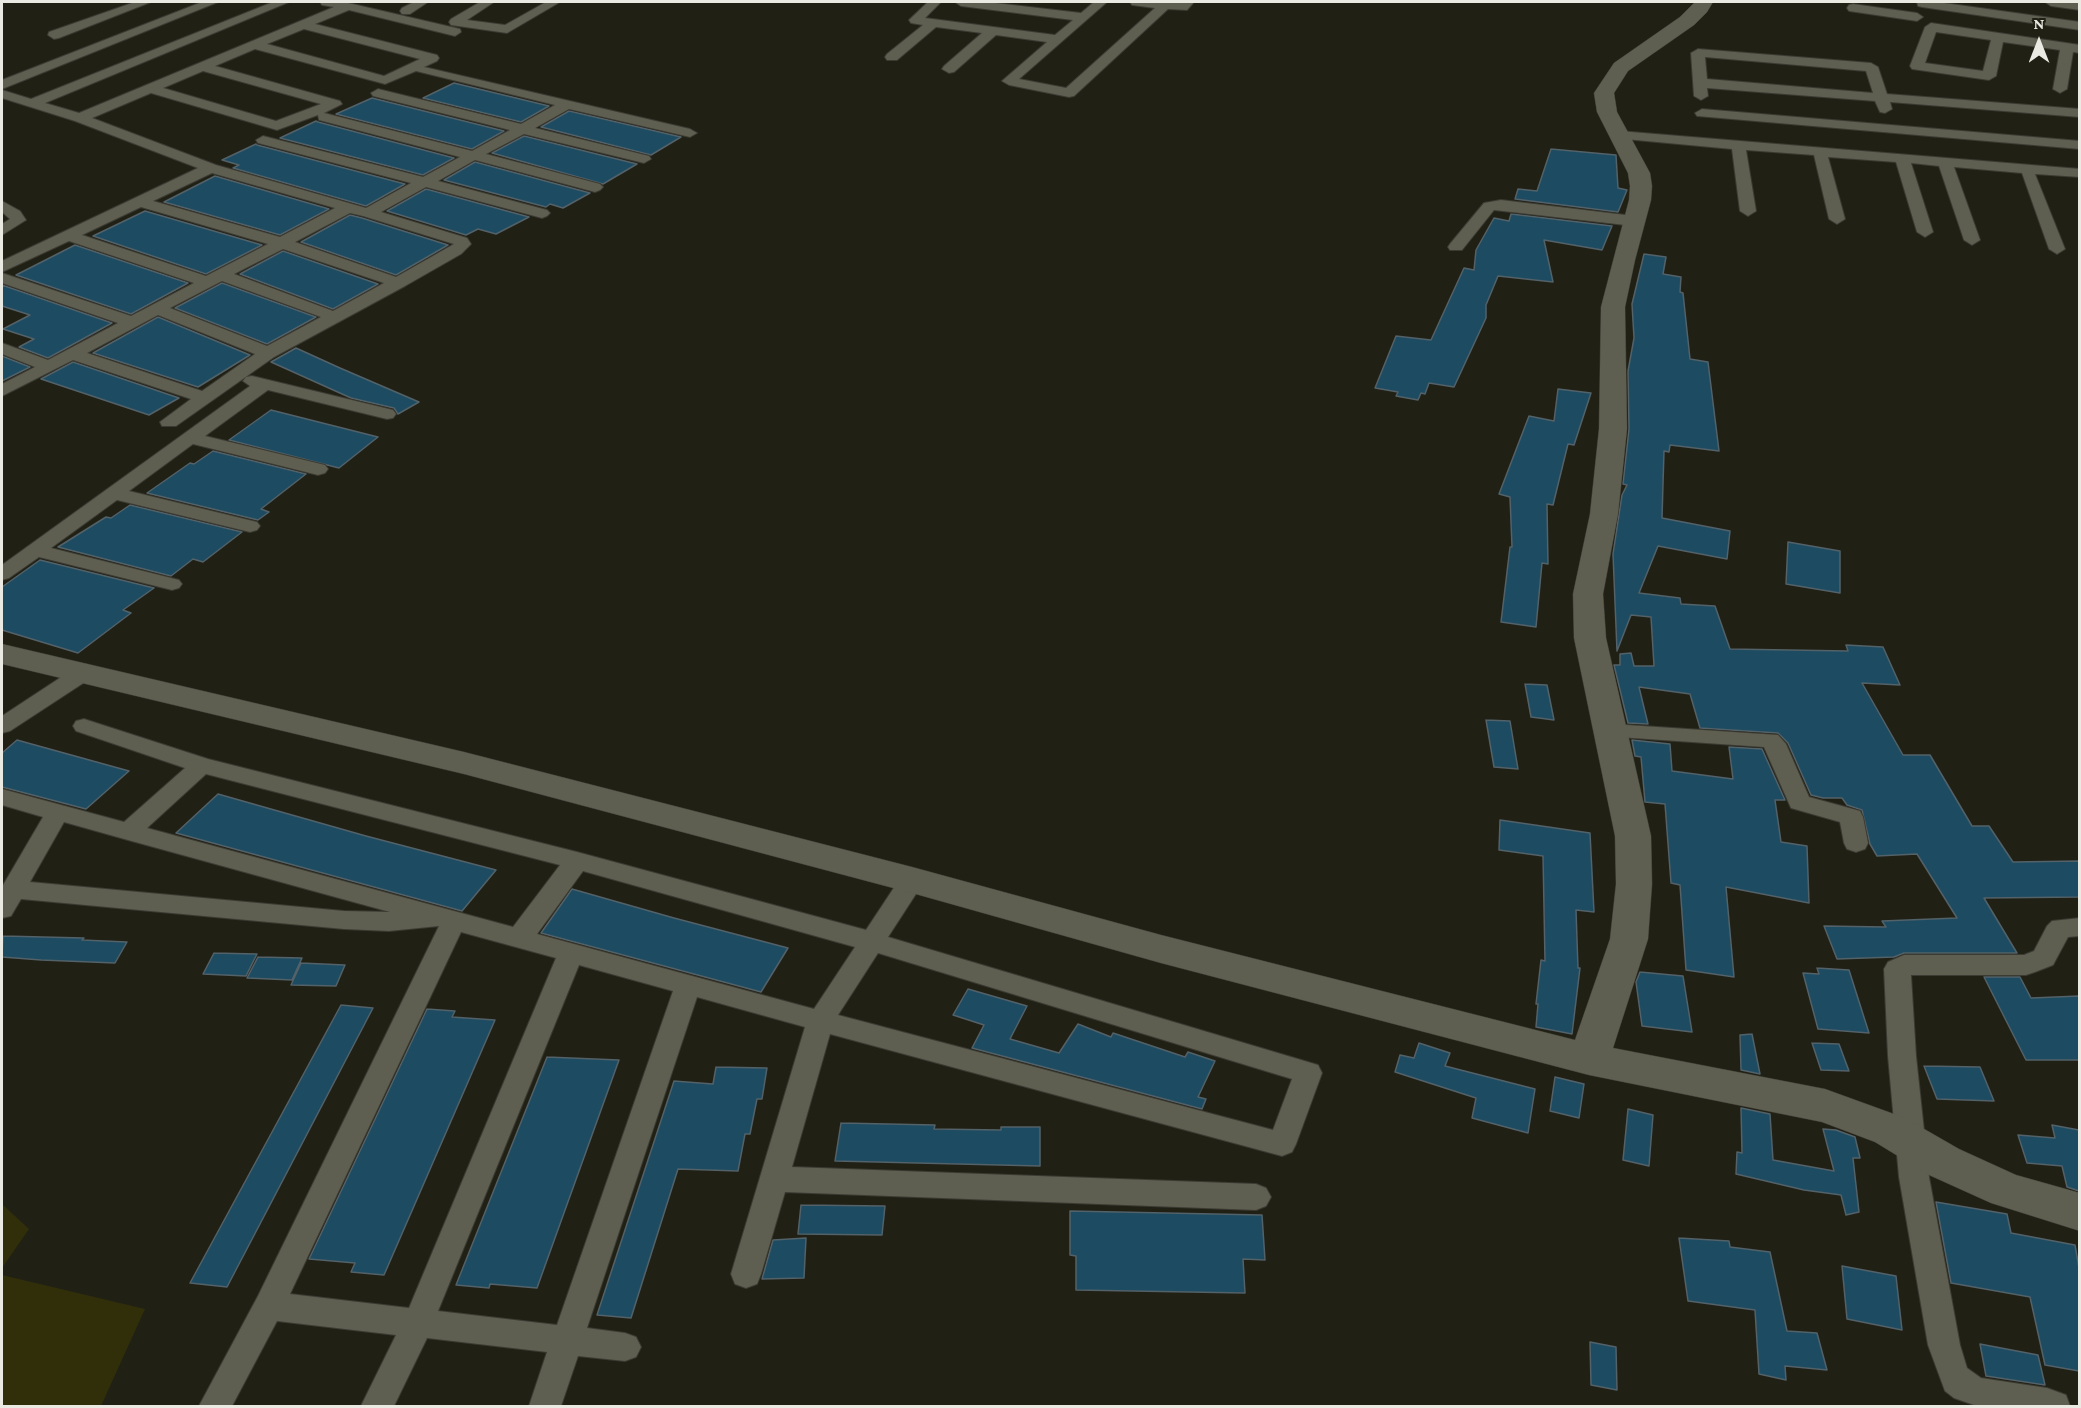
<!DOCTYPE html>
<html>
<head>
<meta charset="utf-8">
<style>
  body { margin:0 }
  #map { position:relative; width:2081px; height:1408px; overflow:hidden; background:#202015; font-family:"Crimson Pro",serif }
  canvas { display:block }
  .frame { position:absolute; inset:0; border:3px solid #eaeae2; pointer-events:none }
  .north { position:absolute; left:2009px; top:12px; width:60px; height:60px; -webkit-text-stroke:4px #202015; paint-order:stroke; rotate:0deg; font-size:16px; font-weight:700; line-height:24px; text-align:center; color:#eaeae2 }
  .north::after { content:''; display:block; margin:auto; width:21px; height:27px; background:#eaeae2; clip-path:polygon(50% 0,100% 100%,50% 72%,0 100%) }
</style>
</head>
<body>
<div id="map">
<canvas width="2081" height="1408"></canvas>
<div class="frame"></div>
<div class="north">N</div>
</div>
<script>
const c = document.querySelector('canvas').getContext('2d');
c.lineJoin = 'round';
function fillPath(path, color) {
  c.fillStyle = color;
  c.fill(path, 'evenodd');
}
function poly(rows) {
  const path = new Path2D();
  for (const r of rows) {
    path.moveTo(r[0], r[1]);
    for (let i = 2; i < r.length; i += 2) path.lineTo(r[i], r[i + 1]);
  }
  return path;
}
function stroke(path, color, width, dash) {
  c.strokeStyle = color;
  c.lineWidth = width;
  c.lineCap = dash ? 'butt' : 'round';
  c.setLineDash(dash || []);
  c.stroke(path);
}
const green = poly([
  [2,1204,29,1229,2,1268],
  [2,1275,145,1309,101,1406,2,1406]
]);
const building = poly([
  [454,83,549,106,521,122,423,98,454,83],
  [372,98,504,131,472,149,336,114,372,98],
  [569,111,681,137,651,155,541,127,569,111],
  [316,121,318,122,454,158,423,175,280,138,316,121],
  [524,136,637,164,603,184,492,153,524,136],
  [256,144,257,145,405,184,366,206,233,168,239,165,222,160,256,144],
  [1551,149,1616,155,1618,188,1627,190,1618,212,1515,199,1518,189,1537,191,1551,149],
  [475,162,590,193,563,208,550,204,546,207,444,180,475,162],
  [215,176,329,209,280,235,164,202,215,176],
  [426,189,529,217,496,234,478,229,466,235,387,211,426,189],
  [145,211,262,245,206,274,93,236,145,211],
  [1511,214,1612,226,1602,250,1544,240,1553,282,1498,276,1486,305,1486,318,1454,387,1429,383,1425,394,1421,393,1418,400,1396,396,1398,392,1375,388,1396,336,1431,340,1464,268,1474,270,1476,250,1494,218,1509,221,1511,214],
  [350,215,362,218,448,245,396,275,301,242,350,215],
  [75,245,188,283,131,314,16,275,75,245],
  [283,251,378,284,333,309,240,274,283,251],
  [1644,254,1666,257,1663,274,1681,277,1680,292,1683,293,1690,359,1708,362,1719,451,1670,445,1669,452,1664,451,1662,518,1730,531,1727,559,1658,546,1639,593,1680,598,1681,604,1715,606,1730,649,1848,651,1846,645,1883,647,1900,685,1862,683,1903,755,1930,755,1972,826,1989,826,2013,862,2079,861,2079,897,1984,898,2017,953,1904,953,1894,957,1837,959,1824,926,1886,927,1882,921,1957,918,1917,854,1877,856,1870,844,1862,810,1847,805,1842,798,1823,798,1811,795,1788,743,1778,733,1700,728,1690,694,1639,687,1648,724,1628,723,1614,665,1620,665,1620,654,1631,653,1634,666,1654,666,1651,617,1631,615,1617,651,1613,554,1622,495,1627,485,1623,484,1629,429,1628,371,1634,338,1632,304,1644,254],
  [222,283,316,317,267,344,175,308,222,283],
  [2,285,112,323,48,358,19,347,34,339,3,329,30,315,2,306,2,285],
  [158,317,250,355,198,387,93,353,158,317],
  [296,348,340,368,419,402,398,414,394,408,351,398,271,362,296,348],
  [2,356,30,367,2,381,2,356],
  [73,362,179,398,149,415,41,379,73,362],
  [1558,389,1591,393,1574,445,1568,444,1553,505,1547,504,1548,564,1542,563,1536,627,1501,622,1510,547,1512,547,1510,497,1499,494,1529,416,1554,421,1558,389],
  [271,410,378,437,339,468,229,440,271,410],
  [213,451,306,474,261,509,269,512,258,520,147,493,190,463,194,464,213,451],
  [130,505,242,532,203,562,193,559,171,576,58,547,106,517,111,518,130,505],
  [1788,542,1840,551,1840,593,1786,584,1788,542],
  [40,560,154,588,123,610,131,613,78,653,2,630,2,587,40,560],
  [1525,684,1547,685,1554,720,1531,717,1525,684],
  [1486,720,1510,721,1518,769,1494,767,1486,720],
  [17,740,129,771,86,809,2,787,2,753,17,740],
  [1632,740,1670,744,1672,771,1733,779,1729,747,1762,749,1785,800,1775,800,1781,842,1807,846,1809,903,1726,887,1734,977,1686,970,1680,885,1671,883,1665,804,1645,802,1641,757,1635,756,1632,740],
  [218,794,366,836,496,870,462,911,176,833,218,794],
  [1500,820,1590,833,1594,912,1576,910,1578,968,1580,968,1572,1034,1536,1027,1538,1004,1536,1004,1541,960,1545,961,1543,856,1499,850,1500,820],
  [572,889,674,918,788,948,761,992,541,933,572,889],
  [3,936,84,938,82,940,127,942,115,963,41,960,2,957,3,936],
  [214,953,257,954,246,976,203,974,214,953],
  [258,957,302,958,292,980,247,978,258,957],
  [301,963,345,965,336,986,291,985,301,963],
  [1817,968,1849,970,1869,1033,1818,1029,1803,973,1819,974,1817,968],
  [1640,972,1683,976,1692,1032,1642,1026,1636,982,1640,972],
  [1984,977,2020,977,2031,998,2079,996,2079,1060,2026,1060,1984,977],
  [968,989,1027,1006,1010,1039,1059,1053,1078,1024,1111,1037,1113,1033,1185,1057,1188,1052,1215,1061,1198,1097,1206,1099,1202,1109,972,1048,984,1025,953,1015,968,989],
  [341,1005,373,1008,227,1287,190,1283,341,1005],
  [427,1009,455,1011,452,1017,495,1020,384,1275,351,1272,355,1263,309,1259,427,1009],
  [1752,1034,1760,1074,1741,1070,1740,1035,1752,1034],
  [1419,1043,1450,1053,1445,1066,1535,1089,1528,1133,1472,1118,1476,1098,1395,1072,1400,1055,1414,1058,1419,1043],
  [1812,1043,1839,1044,1849,1071,1821,1070,1812,1043],
  [547,1057,619,1060,537,1288,490,1284,489,1288,456,1285,547,1057],
  [1924,1066,1980,1067,1994,1101,1937,1099,1924,1066],
  [716,1067,767,1068,762,1099,757,1099,750,1134,745,1134,738,1171,678,1169,631,1318,597,1315,674,1081,713,1084,716,1067],
  [1555,1077,1584,1084,1579,1118,1550,1111,1555,1077],
  [1741,1108,1770,1114,1773,1160,1834,1171,1823,1129,1836,1130,1855,1137,1860,1158,1853,1158,1859,1212,1846,1215,1841,1195,1804,1190,1736,1174,1737,1152,1742,1153,1741,1108],
  [1628,1109,1653,1115,1649,1166,1623,1160,1628,1109],
  [841,1123,935,1125,934,1129,1001,1130,1001,1127,1040,1127,1040,1166,835,1161,841,1123],
  [2052,1125,2079,1130,2079,1191,2067,1187,2062,1166,2027,1163,2018,1135,2055,1138,2052,1125],
  [1936,1202,2007,1214,2011,1233,2075,1245,2079,1268,2079,1371,2045,1365,2030,1297,1951,1283,1936,1202],
  [801,1205,885,1206,882,1235,798,1234,801,1205],
  [1070,1211,1262,1215,1265,1260,1243,1259,1245,1293,1076,1290,1076,1256,1070,1255,1070,1211],
  [806,1238,804,1278,762,1279,773,1240,806,1238],
  [1679,1238,1729,1241,1730,1247,1770,1252,1787,1331,1817,1333,1827,1370,1785,1366,1786,1380,1759,1374,1755,1310,1688,1301,1679,1238],
  [1842,1266,1896,1276,1902,1330,1847,1319,1842,1266],
  [1590,1342,1616,1347,1617,1390,1591,1385,1590,1342],
  [1980,1344,2038,1355,2045,1385,1986,1376,1980,1344]
]);
const street = poly([
  [135,2,151,2,59,38,54,39,48,35,49,32,135,2],
  [202,2,218,2,2,89,2,80,202,2],
  [273,2,289,2,45,103,79,113,334,7,322,5,320,2,344,2,460,29,461,32,455,36,349,10,315,24,437,55,439,58,437,61,424,67,690,129,697,133,690,137,569,109,535,128,649,156,651,159,644,163,524,134,486,154,600,184,603,187,600,190,595,192,475,160,438,181,547,210,550,213,547,216,542,218,426,187,381,212,467,238,471,244,461,254,405,286,274,357,176,426,162,426,160,422,191,399,73,360,2,396,2,384,35,367,2,354,2,343,48,360,118,323,2,283,2,273,131,316,194,283,69,241,2,272,2,261,198,168,75,121,2,98,2,90,31,99,273,2],
  [304,29,420,59,384,76,267,44,304,29],
  [255,49,385,84,416,71,555,105,521,124,378,89,371,93,373,96,510,130,472,151,324,113,342,104,340,101,215,66,255,49],
  [203,71,321,104,276,121,163,88,203,71],
  [151,93,277,130,318,115,319,120,460,157,423,177,263,136,256,140,258,143,411,183,366,208,216,165,92,118,151,93],
  [212,173,335,208,280,237,153,201,212,173],
  [141,207,268,244,206,276,82,235,141,207],
  [350,213,363,216,454,244,396,277,295,242,350,213],
  [283,249,384,283,333,311,234,274,283,249],
  [222,281,321,317,267,346,170,308,222,281],
  [158,315,255,354,202,391,87,353,158,315],
  [414,2,428,2,410,14,402,14,400,11,402,8,414,2],
  [480,2,494,2,467,20,505,25,546,2,560,2,507,33,451,25,449,22,451,19,480,2],
  [928,2,941,2,925,18,1055,35,1073,20,961,6,955,2,987,2,1081,13,1094,2,1107,2,1019,79,1066,88,1155,8,1132,5,1130,2,1194,2,1187,10,1168,9,1074,96,1069,97,1009,85,1002,81,1047,42,996,35,954,72,949,73,942,69,944,66,982,33,936,27,897,60,887,60,885,57,887,54,923,25,911,23,909,20,928,2],
  [1917,2,1937,2,2080,22,2080,30,1922,7,1918,6,1917,2],
  [2045,2,2080,2,2080,10,2051,6,2045,2],
  [1853,4,1917,13,1923,17,1917,21,1849,11,1847,8,1849,5,1853,4],
  [1931,23,2080,45,2080,53,2073,52,2067,89,2060,93,2053,89,2060,50,2003,42,1996,76,1989,80,1912,69,1910,66,1925,27,1931,23],
  [1936,32,1991,40,1983,71,1925,63,1936,32],
  [1698,49,1871,63,1878,67,1887,94,2080,109,2080,117,1890,102,1892,109,1885,113,1880,112,1875,101,1707,88,1708,96,1701,100,1694,96,1691,53,1698,49],
  [1705,57,1866,71,1873,93,1707,79,1705,57],
  [1702,109,2080,141,2080,149,1697,116,1695,113,1702,109],
  [1619,131,2080,169,2080,177,2035,174,2065,249,2057,254,2049,249,2022,173,1954,167,1980,240,1972,245,1964,240,1939,166,1911,163,1933,232,1925,237,1917,232,1896,162,1828,157,1845,219,1837,224,1829,219,1814,155,1746,150,1756,211,1748,216,1740,211,1732,149,1614,138,1612,135,1619,131],
  [1501,200,1634,216,1642,221,1634,226,1494,210,1462,250,1450,250,1448,247,1450,244,1484,203,1501,200],
  [2,201,20,211,26,220,2,235,2,224,10,219,2,212,2,201],
  [252,376,393,410,396,414,393,418,387,419,268,390,205,436,325,465,328,469,325,473,318,475,193,444,129,491,257,522,260,526,257,530,250,532,117,500,51,548,179,580,182,584,179,588,172,590,39,557,9,578,2,580,2,565,250,386,243,381,246,377,252,376],
  [83,666,91,668,94,673,91,678,10,731,2,733,2,716,75,668,83,666],
  [84,719,208,759,577,852,866,930,903,874,912,871,921,874,925,880,888,937,1308,1062,1318,1065,1322,1073,1296,1144,1292,1152,1282,1156,830,1034,792,1167,1256,1184,1266,1188,1271,1197,1266,1206,1256,1210,785,1192,761,1274,757,1284,746,1288,735,1284,731,1274,805,1027,697,997,587,1328,625,1333,636,1337,641,1347,636,1357,625,1361,578,1356,561,1406,529,1406,547,1352,427,1338,394,1406,361,1406,396,1335,277,1321,232,1406,199,1406,258,1296,439,926,389,931,344,929,21,899,11,916,2,918,2,887,43,817,2,805,2,789,124,822,185,768,76,731,73,726,76,721,84,719],
  [206,774,560,865,513,927,147,828,206,774],
  [64,822,128,840,390,912,344,911,30,882,64,822],
  [583,871,855,947,814,1009,537,934,583,871],
  [461,932,556,958,409,1308,290,1294,461,932],
  [878,953,1292,1079,1273,1130,838,1015,878,953],
  [579,965,673,991,557,1325,438,1311,579,965],
  [1612,724,1778,735,1786,744,1809,797,1860,811,1863,817,1868,843,1865,849,1856,852,1847,849,1844,843,1840,822,1791,808,1764,747,1604,736,1601,731,1604,726,1612,724],
  [2080,918,2080,936,2068,937,2053,965,2035,972,2026,975,1911,975,1916,1056,1929,1177,1960,1345,1967,1368,1981,1378,2047,1388,2066,1395,2070,1406,1977,1406,1954,1398,1945,1391,1928,1345,1899,1177,1888,1056,1884,969,1888,962,1904,955,2024,955,2034,951,2047,926,2052,921,2080,918]
]);
const secondary = poly([
  [1695,2,1713,2,1707,12,1694,25,1628,71,1614,93,1617,112,1650,173,1652,186,1651,200,1635,260,1625,307,1627,429,1618,514,1603,594,1606,638,1651,836,1652,884,1648,939,1613,1048,1825,1089,1905,1118,1959,1149,2016,1175,2080,1193,2080,1231,1991,1203,1929,1175,1875,1142,1822,1122,1589,1075,1161,963,912,893,464,774,2,664,2,644,464,752,912,867,1161,935,1575,1040,1610,939,1616,884,1615,836,1574,638,1573,594,1590,514,1599,429,1601,307,1629,200,1630,186,1628,173,1597,112,1594,93,1614,63,1680,17,1695,2]
]);
fillPath(green, '#312f0a');
fillPath(building, '#1d4c62');
stroke(building, '#536168', 1.5);
stroke(street, '#3b3b33', 2);
stroke(secondary, '#3b3b33', 1);
fillPath(street, '#5e5e51');
fillPath(secondary, '#5e5e51');
</script>
</body>
</html>
